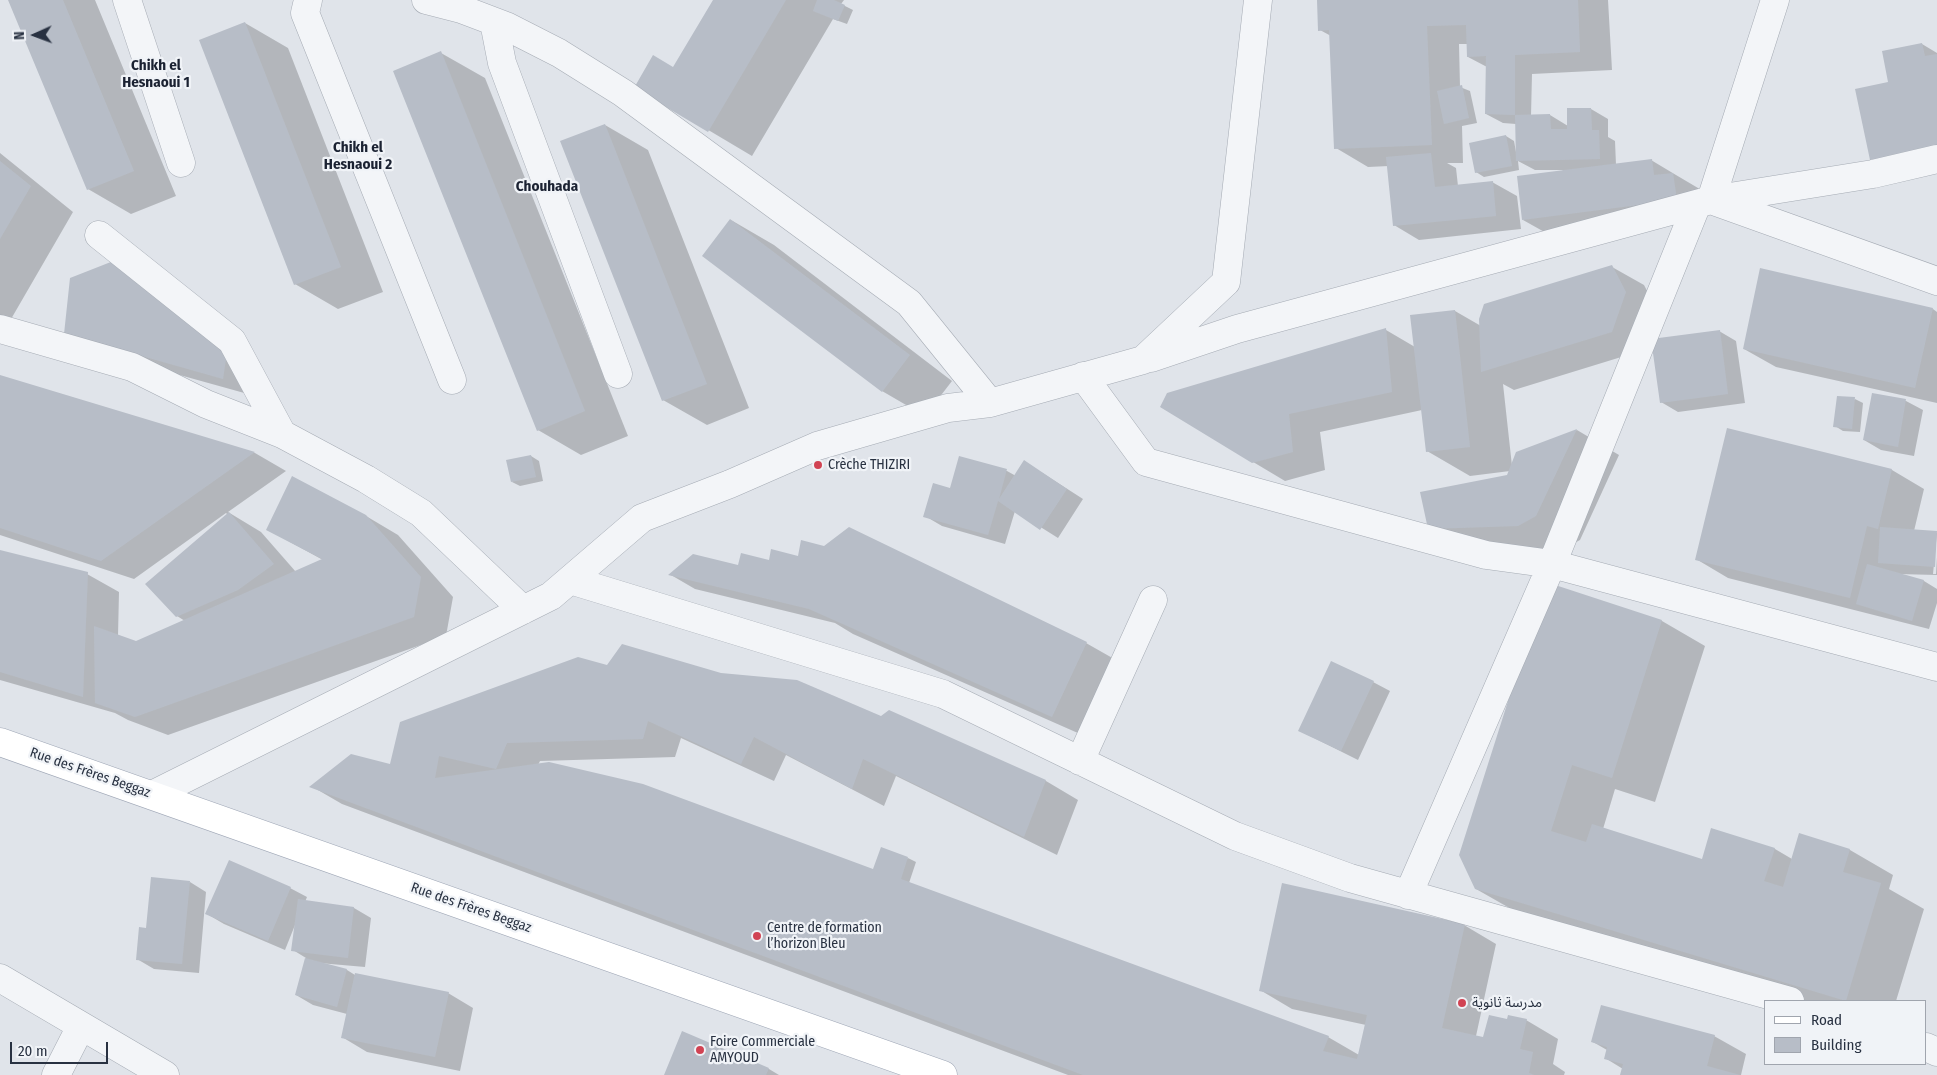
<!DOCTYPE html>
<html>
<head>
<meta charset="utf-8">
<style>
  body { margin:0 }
  #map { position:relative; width:1937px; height:1075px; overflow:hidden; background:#e0e4ea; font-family:"Fira Sans Condensed",sans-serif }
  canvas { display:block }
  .legend { position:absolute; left:1764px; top:1000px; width:162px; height:65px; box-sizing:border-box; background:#f0f3f7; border:1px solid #a0a5ae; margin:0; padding:6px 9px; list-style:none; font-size:15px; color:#283141 }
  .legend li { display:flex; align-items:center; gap:10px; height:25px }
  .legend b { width:25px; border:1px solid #a0a5ae }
  .north { position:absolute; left:10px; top:10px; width:50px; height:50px; -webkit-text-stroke:4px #f0f3f7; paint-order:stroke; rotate:268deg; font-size:14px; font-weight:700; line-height:20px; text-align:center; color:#283141 }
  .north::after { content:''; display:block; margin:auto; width:18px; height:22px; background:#283141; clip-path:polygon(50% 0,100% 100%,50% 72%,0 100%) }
  .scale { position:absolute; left:10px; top:1042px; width:98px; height:22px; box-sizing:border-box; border:2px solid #283141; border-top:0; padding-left:6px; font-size:15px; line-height:18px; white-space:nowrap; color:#283141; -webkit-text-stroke:4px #f0f3f7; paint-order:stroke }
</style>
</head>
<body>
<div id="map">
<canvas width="1937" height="1075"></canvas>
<ul class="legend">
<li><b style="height:6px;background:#fff"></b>Road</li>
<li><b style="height:14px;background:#b7bdc7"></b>Building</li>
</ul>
<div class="north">N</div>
<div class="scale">20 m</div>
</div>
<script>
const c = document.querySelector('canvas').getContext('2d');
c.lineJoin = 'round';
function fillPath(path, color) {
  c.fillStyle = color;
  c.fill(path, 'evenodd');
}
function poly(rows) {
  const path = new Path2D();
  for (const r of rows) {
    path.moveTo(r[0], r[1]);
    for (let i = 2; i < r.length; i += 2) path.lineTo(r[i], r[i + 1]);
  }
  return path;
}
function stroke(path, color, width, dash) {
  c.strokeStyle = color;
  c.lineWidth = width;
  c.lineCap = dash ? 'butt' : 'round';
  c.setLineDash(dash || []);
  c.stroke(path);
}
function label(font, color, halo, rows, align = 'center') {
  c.font = font + ' "Fira Sans Condensed","Noto Sans Arabic",sans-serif';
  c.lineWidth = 4.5;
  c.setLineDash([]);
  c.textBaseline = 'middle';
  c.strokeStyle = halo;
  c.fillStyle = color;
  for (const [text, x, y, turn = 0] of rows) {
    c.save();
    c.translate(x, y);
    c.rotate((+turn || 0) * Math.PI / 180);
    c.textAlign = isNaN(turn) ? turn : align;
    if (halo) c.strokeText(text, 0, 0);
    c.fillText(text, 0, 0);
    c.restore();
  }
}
const shadow = poly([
  [9,0,95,0,176,196,131,214,88,189],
  [714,0,844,0,841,4,853,10,847,24,833,19,752,156,636,87,674,68],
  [1318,0,1608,0,1612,70,1532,74,1531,116,1550,115,1568,126,1591,109,1608,119,1608,137,1615,141,1616,165,1651,160,1676,175,1698,188,1701,214,1548,234,1523,220,1563,170,1535,170,1518,161,1519,170,1484,177,1476,172,1506,136,1514,141,1516,152,1516,124,1503,123,1486,114,1487,67,1468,57,1468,44,1459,44,1460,87,1470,91,1477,123,1462,126,1463,163,1447,163,1456,168,1458,186,1492,182,1517,196,1521,229,1419,240,1394,225,1389,166,1368,167,1336,148,1331,36,1320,30],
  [245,23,288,48,383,292,338,309,295,284],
  [1922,44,1937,53,1937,171,1903,178,1871,159,1890,83],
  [441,53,485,78,628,436,581,455,538,430],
  [605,125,648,150,749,408,707,425,663,400],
  [0,153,73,212,7,326,0,324],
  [731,220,774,245,952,381,925,416,882,391],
  [1612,267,1644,285,1658,312,1644,350,1514,390,1503,384,1512,466,1517,453,1577,430,1619,455,1580,540,1562,550,1472,553,1429,528,1508,476,1510,471,1470,476,1427,451,1422,410,1320,432,1325,470,1285,481,1161,407,1386,330,1415,347,1455,311,1481,326],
  [72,279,258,371,255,396,97,352],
  [1933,309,1937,312,1937,403,1776,367,1744,349],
  [1719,331,1736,341,1745,403,1678,412,1661,402],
  [0,376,255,453,286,471,228,512,261,532,296,572,323,560,268,530,366,516,398,535,453,597,446,636,168,735,128,720,115,713,0,680,0,551,87,574,119,592,118,636,136,642,185,621,177,616,228,515,226,513,134,579,0,535],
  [1873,394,1906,401,1923,410,1914,456,1881,450,1864,440],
  [1855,399,1863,403,1860,432,1843,431,1835,426],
  [1728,430,1892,470,1924,489,1914,531,1937,533,1933,574,1936,574,1937,557,1937,575,1897,574,1924,581,1937,589,1937,603,1929,629,1728,578,1696,559],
  [531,456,539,461,543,481,520,486,512,482],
  [960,457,1007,471,1016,476,1041,472,1083,499,1058,538,1015,511,1005,544,942,526,925,516,950,490],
  [849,528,1086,643,1130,668,1096,741,853,634,835,623,695,589,671,575,799,557,824,547],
  [1547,584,1662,621,1705,646,1655,802,1615,789,1603,829,1703,860,1712,829,1775,849,1792,859,1800,835,1850,850,1893,875,1889,889,1924,909,1896,1001,1807,1001,1520,914,1476,889],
  [608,666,720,674,881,718,890,712,1046,781,1078,800,1057,855,896,776,884,806,786,755,774,781,681,738,675,757,540,761,538,765,880,873,908,858,916,862,909,883,1328,1037,1359,1055,1366,1025,1292,1009,1260,990,1464,925,1496,944,1476,1036,1484,1038,1508,1020,1526,1020,1558,1039,1553,1064,1565,1072,1564,1075,1068,1075,342,804,311,786,391,766],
  [1373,682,1390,691,1358,760,1300,731],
  [190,882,206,892,199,973,154,969,137,959,147,929],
  [290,888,307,897,305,902,354,908,371,918,365,967,319,963,347,970,355,975,448,993,473,1008,460,1071,367,1052,342,1037,347,1014,313,1005,296,995,306,958,293,950,295,925,285,950,224,924,207,914],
  [682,1033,769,1069,779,1075,665,1075],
  [1714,1036,1746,1054,1741,1075,1622,1075,1623,1069,1605,1058,1607,1050,1593,1042]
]);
const building = poly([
  [8,0,63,0,134,171,87,190],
  [713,0,786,0,708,132,634,88,653,55,673,67],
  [817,0,834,0,845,5,838,21,813,11],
  [1317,0,1578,0,1580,52,1515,55,1515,115,1485,114,1486,56,1467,57,1466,25,1427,26,1432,145,1334,149,1329,30,1318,31],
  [245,22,341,267,294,285,199,40],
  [1922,43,1925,56,1937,54,1937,146,1870,160,1855,89,1888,82,1882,51],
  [441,51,585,411,537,431,393,71],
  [1462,85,1469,118,1444,124,1437,91],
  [1567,108,1591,108,1592,130,1599,130,1600,159,1516,161,1515,115,1550,114,1551,129,1567,129],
  [605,124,707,384,662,401,560,141],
  [1506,135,1512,166,1475,173,1469,143],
  [1431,153,1435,187,1493,181,1496,216,1393,226,1386,157],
  [1652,159,1654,175,1673,173,1677,200,1522,220,1517,176],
  [0,161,31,186,0,239],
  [730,219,910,355,882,392,702,256],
  [121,258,227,352,223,379,64,334,70,278],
  [1612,265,1626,292,1612,332,1481,372,1479,319,1484,304],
  [1760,268,1933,308,1915,388,1743,349],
  [1455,310,1470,447,1426,452,1410,315],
  [1386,328,1392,392,1289,414,1293,452,1252,463,1160,407,1167,393],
  [1720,330,1728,394,1660,403,1651,339],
  [0,375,255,452,101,561,0,528],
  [1872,393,1906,399,1898,447,1863,440],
  [1837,396,1855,397,1852,429,1833,427],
  [1727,428,1892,469,1878,529,1867,526,1850,598,1695,560],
  [1577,429,1536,516,1518,526,1428,529,1420,492,1507,475,1516,452],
  [531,455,536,477,511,482,506,460],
  [959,456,1007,469,999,499,1024,460,1067,489,1040,530,998,501,988,535,923,517,933,483,950,488],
  [292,476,366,515,421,577,414,617,135,717,95,703,94,626,136,641,322,559,266,530],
  [229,512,274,564,238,590,176,617,145,584],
  [849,527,1087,642,1052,717,809,609,668,575,693,554,738,565,741,553,769,560,771,549,798,556,801,540,824,546],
  [1880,527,1937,531,1935,567,1878,563],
  [0,550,88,572,83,697,0,672],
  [1867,564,1924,580,1912,621,1856,604],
  [1546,582,1662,620,1612,778,1572,765,1551,831,1586,842,1592,824,1702,859,1711,828,1775,848,1764,881,1783,887,1799,833,1850,849,1843,872,1881,883,1846,1001,1475,889,1459,855],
  [622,644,721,673,797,680,881,716,889,710,1046,780,1024,837,863,759,852,789,754,737,741,764,648,721,643,739,507,743,496,769,439,756,435,778,549,762,643,784,873,869,881,847,908,857,901,879,1329,1036,1323,1051,1357,1059,1367,1015,1259,991,1282,883,1465,924,1442,1028,1483,1037,1489,1015,1507,1019,1508,1015,1527,1019,1520,1049,1533,1052,1529,1073,1534,1075,1083,1075,309,787,351,754,390,764,400,722,578,657,607,665],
  [1331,661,1374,681,1341,751,1298,731],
  [229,860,291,887,268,941,205,914],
  [151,877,190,881,182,964,136,960,139,927,146,928],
  [298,899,354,907,348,958,291,951],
  [305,958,347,969,337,1007,295,995],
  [355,973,449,992,435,1057,341,1038],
  [1601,1005,1715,1035,1707,1066,1740,1075,1620,1075,1623,1064,1604,1059,1607,1047,1591,1042],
  [682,1031,769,1068,766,1075,664,1075]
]);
const minor = poly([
  [127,0,181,163],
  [308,0,305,13,452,380],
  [426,0,461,9,506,26,559,53,623,93,909,303,990,403],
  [1775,0,1711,200,1937,281],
  [494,22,502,63,618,374],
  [99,235,232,341,282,434],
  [0,329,132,367,206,404,282,434,366,479,421,513,523,610],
  [1151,358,1237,329,1711,200,1873,174,1937,159],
  [1083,376,1146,462,1486,555,1552,564,1937,667],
  [570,580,943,694,1235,836,1350,878,1790,1001],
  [1080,761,1153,600],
  [152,795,551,596,642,518,730,484,817,446,948,408,990,403,1143,360,1226,282,1258,0],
  [1408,895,1552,564,1697,204],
  [0,978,165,1075],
  [1926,1047,1937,1052],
  [56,1075,81,1026]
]);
const major = poly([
  [0,742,943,1075]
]);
const markers = [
  [818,465,5,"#d14353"],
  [757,936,5,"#d14353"],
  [1462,1003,5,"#d14353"],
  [700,1050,5,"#d14353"]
];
const poiNames = [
  ["Crèche THIZIRI",828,465],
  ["Centre de formation",767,928],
  ["l’horizon Bleu",767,944],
  ["مدرسة ثانوية",1472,1003],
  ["Foire Commerciale",710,1042],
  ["AMYOUD",710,1058]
];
const streetNames = [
  ["Rue des Frères Beggaz",90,773,19],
  ["Rue des Frères Beggaz",471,908,19]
];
const neighbourhoodNames = [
  ["Chikh el",156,66],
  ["Hesnaoui 1",156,83],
  ["Chikh el",358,148],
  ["Hesnaoui 2",358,165],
  ["Chouhada",547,187]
];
fillPath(shadow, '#0003');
fillPath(building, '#b7bdc7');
stroke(minor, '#a5abb4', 29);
stroke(major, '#9fa7b6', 29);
stroke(minor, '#f3f5f8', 28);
stroke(major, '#fff', 28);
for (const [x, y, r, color] of markers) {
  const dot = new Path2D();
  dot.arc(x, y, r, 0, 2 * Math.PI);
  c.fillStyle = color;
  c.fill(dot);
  stroke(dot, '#f0f3f7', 2);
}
label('14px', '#283141', '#f0f3f7', poiNames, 'left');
label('14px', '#283141', '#f0f3f7', streetNames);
label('bold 15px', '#1b2232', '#f0f3f7', neighbourhoodNames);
</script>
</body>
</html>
